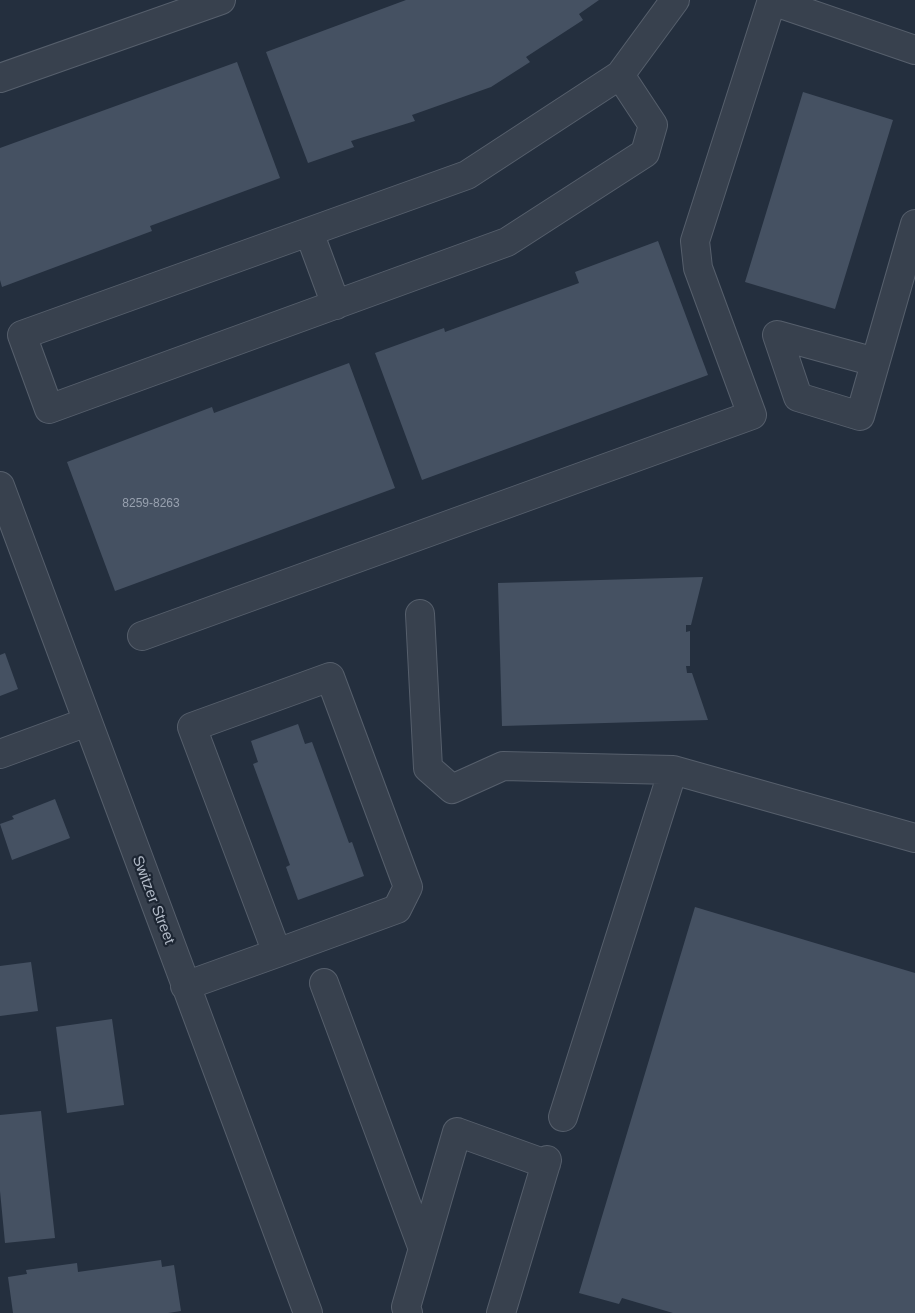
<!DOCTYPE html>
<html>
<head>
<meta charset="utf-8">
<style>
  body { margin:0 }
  canvas { display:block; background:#242f3e }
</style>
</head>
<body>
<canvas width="915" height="1313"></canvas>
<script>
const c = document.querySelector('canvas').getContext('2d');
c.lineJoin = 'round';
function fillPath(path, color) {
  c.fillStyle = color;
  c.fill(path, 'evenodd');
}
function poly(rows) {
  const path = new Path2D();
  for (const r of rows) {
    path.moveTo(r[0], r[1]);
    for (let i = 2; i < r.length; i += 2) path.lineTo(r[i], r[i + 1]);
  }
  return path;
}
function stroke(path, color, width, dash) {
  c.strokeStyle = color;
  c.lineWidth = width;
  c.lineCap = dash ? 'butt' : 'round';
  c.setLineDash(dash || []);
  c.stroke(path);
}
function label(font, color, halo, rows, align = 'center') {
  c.font = font + ' Helvetica,sans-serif';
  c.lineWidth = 4.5;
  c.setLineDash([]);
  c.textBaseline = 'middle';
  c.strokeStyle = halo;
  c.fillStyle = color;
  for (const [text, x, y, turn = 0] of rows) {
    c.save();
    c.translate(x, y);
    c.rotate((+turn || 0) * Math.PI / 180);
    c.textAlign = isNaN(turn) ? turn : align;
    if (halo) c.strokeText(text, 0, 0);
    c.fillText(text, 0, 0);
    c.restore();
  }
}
const building = poly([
  [406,0,599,0,579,14,583,20,526,57,530,62,491,87,412,115,415,121,351,141,354,147,308,163,266,52],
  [237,62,280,178,150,226,152,231,2,287,0,280,0,148],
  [803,92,893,120,835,309,745,282],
  [658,241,708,375,422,480,375,353,444,328,445,332,579,283,575,272],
  [349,363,395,488,115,591,67,462,212,407,214,413],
  [703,577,691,625,686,625,686,632,690,631,690,666,686,666,687,673,692,673,708,720,502,726,498,583],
  [5,653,18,689,0,696,0,655],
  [298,724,305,744,312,742,349,843,352,842,364,876,298,900,286,867,290,865,253,764,258,762,251,741],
  [55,799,70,838,12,860,0,824,14,819,12,816],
  [695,907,915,973,915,1313,673,1313,622,1298,619,1304,579,1293],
  [31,962,38,1011,0,1016,0,966],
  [112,1019,124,1105,67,1113,56,1027],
  [41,1111,55,1238,5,1243,0,1191,0,1115],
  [161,1260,162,1267,174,1265,181,1311,168,1313,13,1313,8,1277,27,1274,26,1270,77,1263,78,1272]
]);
const minor = poly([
  [775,0,784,5,915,50],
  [620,75,653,125,645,153,507,242,49,409,22,335,467,175,620,75,675,0],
  [0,78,221,0],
  [309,232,336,305],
  [875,362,777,335,798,397,860,416,915,224],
  [0,486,308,1313],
  [420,614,428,768,452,789,503,766,673,770,915,838],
  [142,636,752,415,698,268,695,241,772,0],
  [0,754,87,722],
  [324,983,423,1249],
  [185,986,277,953,397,909,408,887,330,677,192,727,277,953],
  [563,1117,673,770],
  [408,1313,406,1307,457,1132,546,1164],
  [501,1313,547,1160]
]);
const numberNames = [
  ["8259-8263",151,504]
];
const streetNames = [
  ["Switzer Street",153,900,69]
];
fillPath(building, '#455162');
stroke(minor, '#565f6c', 30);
stroke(minor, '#38414e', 28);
label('12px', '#98a1af', null, numberNames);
label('15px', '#b4bcc9', '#1d2633', streetNames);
</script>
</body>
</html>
